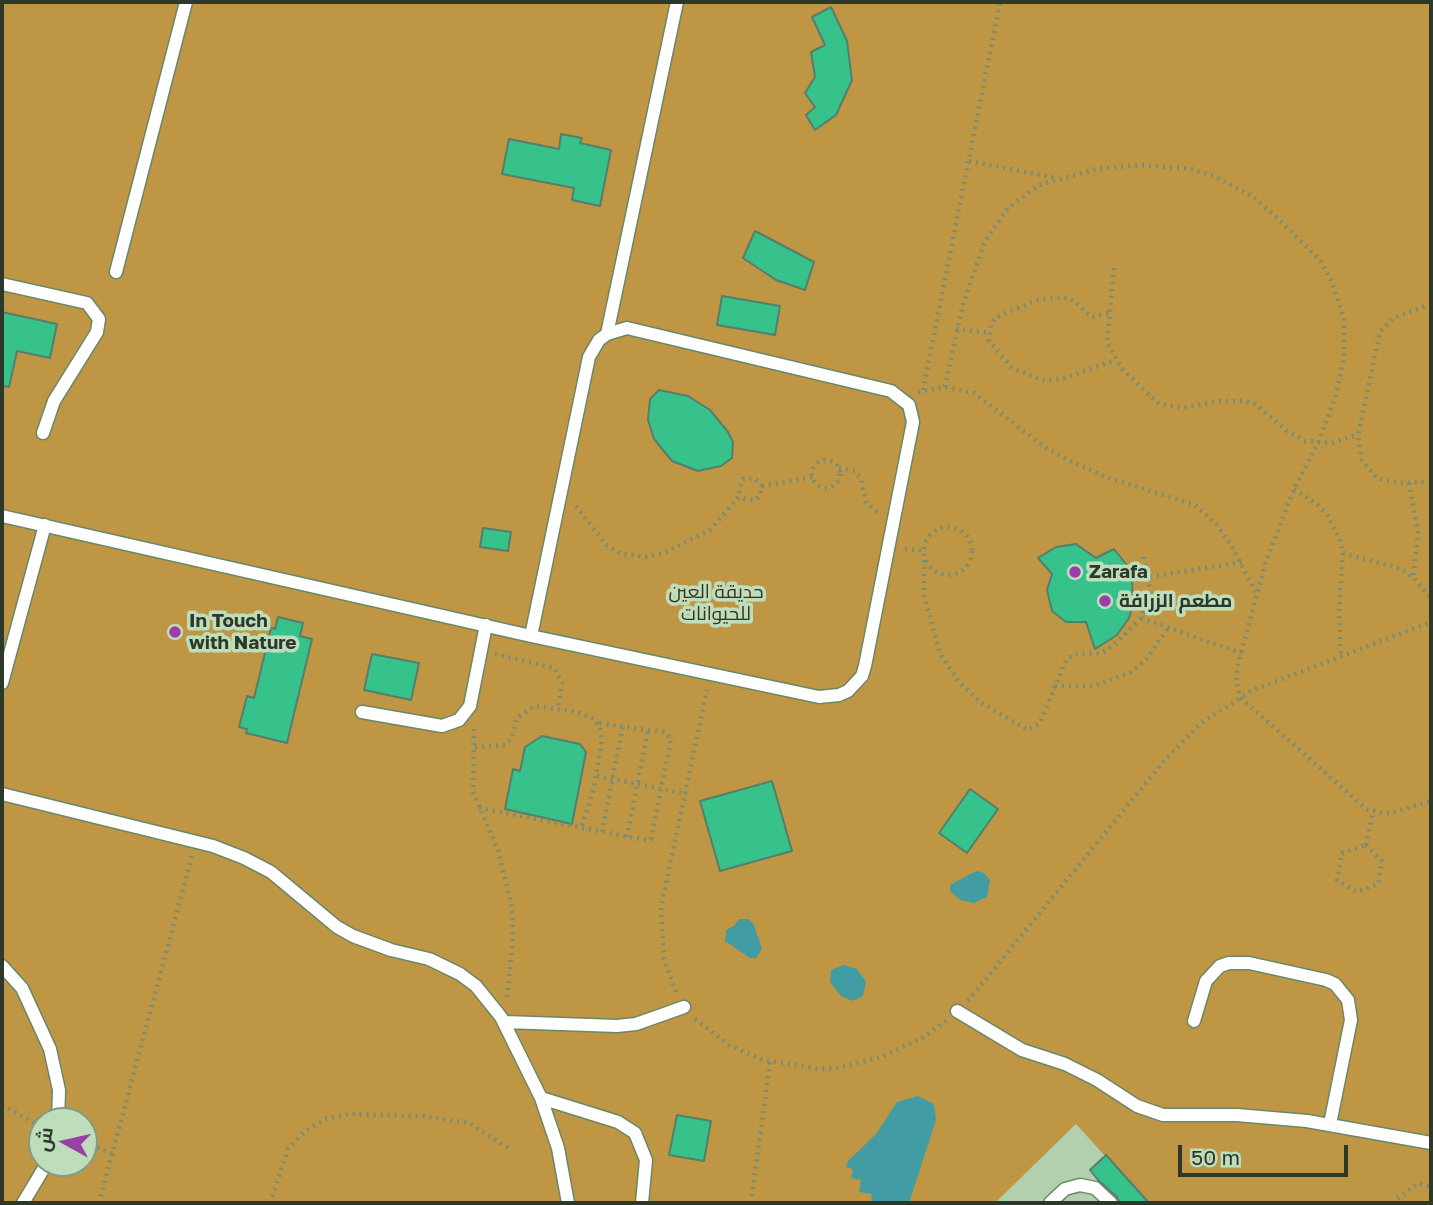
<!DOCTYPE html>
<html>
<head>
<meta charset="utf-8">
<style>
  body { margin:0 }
  #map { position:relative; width:1433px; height:1205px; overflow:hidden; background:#b2d0ae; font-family:"Golos Text",Cairo,sans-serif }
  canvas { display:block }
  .frame { position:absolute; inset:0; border:4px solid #2c382a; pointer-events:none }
  .north { position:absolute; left:28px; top:1107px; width:70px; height:70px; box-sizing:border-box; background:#beddbb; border:2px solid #849b81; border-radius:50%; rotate:278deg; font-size:19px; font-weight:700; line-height:28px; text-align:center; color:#2c382a }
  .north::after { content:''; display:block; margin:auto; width:24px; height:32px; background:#9a3ea8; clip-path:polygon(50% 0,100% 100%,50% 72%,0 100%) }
  .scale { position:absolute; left:1178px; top:1145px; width:170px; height:32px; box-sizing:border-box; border:4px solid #2c382a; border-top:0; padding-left:9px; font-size:21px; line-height:24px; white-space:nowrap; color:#2c382a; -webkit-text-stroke:5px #beddbb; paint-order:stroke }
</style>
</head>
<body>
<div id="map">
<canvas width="1433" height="1205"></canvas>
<div class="frame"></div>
<div class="north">ش</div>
<div class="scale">50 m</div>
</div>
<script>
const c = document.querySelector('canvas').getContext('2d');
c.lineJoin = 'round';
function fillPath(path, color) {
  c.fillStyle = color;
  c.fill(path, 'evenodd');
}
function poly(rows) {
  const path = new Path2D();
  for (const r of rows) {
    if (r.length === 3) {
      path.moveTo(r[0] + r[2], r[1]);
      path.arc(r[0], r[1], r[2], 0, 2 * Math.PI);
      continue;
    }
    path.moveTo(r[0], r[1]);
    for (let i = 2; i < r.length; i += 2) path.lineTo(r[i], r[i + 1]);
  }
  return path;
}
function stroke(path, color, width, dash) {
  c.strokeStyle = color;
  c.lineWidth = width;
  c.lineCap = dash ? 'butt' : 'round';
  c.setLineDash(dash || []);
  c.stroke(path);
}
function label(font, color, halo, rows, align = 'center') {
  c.font = font + ' "Golos Text",Cairo,sans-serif';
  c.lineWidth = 7;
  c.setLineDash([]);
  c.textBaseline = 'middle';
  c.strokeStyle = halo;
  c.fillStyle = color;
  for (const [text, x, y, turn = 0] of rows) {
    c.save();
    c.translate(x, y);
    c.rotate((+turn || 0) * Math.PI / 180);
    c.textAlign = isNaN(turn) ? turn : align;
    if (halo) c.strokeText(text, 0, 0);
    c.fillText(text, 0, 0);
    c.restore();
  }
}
const green = poly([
  [2,2,1431,2,1431,1203,1148,1203,1076,1124,995,1203,2,1203],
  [42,1121,84,1121,84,1163,42,1163]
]);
const water = poly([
  [976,871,984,873,990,880,987,897,974,903,960,900,950,891,950,885],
  [739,919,749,919,754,925,762,949,756,958,750,958,725,941,726,930,734,926],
  [844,965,857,969,866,982,863,996,853,1001,841,996,830,982,831,970],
  [918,1096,934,1104,936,1120,909,1203,871,1203,872,1194,859,1192,861,1180,851,1178,853,1169,846,1167,848,1161,876,1134,897,1102]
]);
const building = poly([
  [831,7,847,41,852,80,836,115,815,130,806,115,815,107,805,93,815,77,811,52,825,45,812,17,831,7],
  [561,134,582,138,580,143,611,150,600,206,572,200,574,188,502,174,509,139,559,149,561,134],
  [755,231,814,262,805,290,776,280,743,258,755,231],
  [722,296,780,306,775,335,717,325,722,296],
  [2,312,57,324,50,358,17,351,9,387,2,386,2,312],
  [659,390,688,396,710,410,728,432,733,442,732,458,721,466,698,471,672,461,654,439,648,420,650,399,659,390],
  [483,528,511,532,508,551,480,547,483,528],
  [1076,544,1096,558,1114,549,1126,564,1132,579,1133,604,1129,618,1117,635,1095,649,1086,622,1066,622,1052,611,1047,590,1052,574,1038,558,1056,547,1076,544],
  [278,617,303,623,300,636,312,639,287,743,246,733,247,729,239,727,247,696,254,698,271,628,275,629,278,617],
  [372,654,419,663,411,700,364,690,372,654],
  [542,736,580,744,586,752,572,824,505,809,513,769,520,771,525,747,542,736],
  [772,781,792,851,720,871,700,801,772,781],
  [970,789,998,809,967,853,939,833,970,789],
  [677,1115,711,1121,704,1161,669,1155,677,1115],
  [1106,1155,1149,1203,1120,1203,1117,1197,1098,1180,1090,1170,1106,1155]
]);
const path = poly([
  [969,161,1057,178],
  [1114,268,1107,342,1122,369,1159,404,1183,408,1220,401,1244,401,1255,404,1287,431,1305,441,1331,443,1358,435],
  [1431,304,1393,318,1380,332,1358,435,1362,460,1377,478,1398,483,1431,482],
  [1108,313,1092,317,1073,300,1063,297,1038,300,996,317,991,324,989,341,1012,368,1045,381,1065,378,1116,360],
  [956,329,989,333],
  [945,387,963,304,985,241,1008,208,1039,185,1096,169,1142,165,1191,169,1213,176,1252,196,1275,216,1319,259,1331,280,1344,318,1344,357,1336,395,1318,443,1294,489,1265,564,1238,665,1236,681,1240,697,1366,809,1386,814,1431,801],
  [923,390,1000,2],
  [918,392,945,387,974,393,1046,448,1066,459,1106,477,1195,505,1217,525,1230,543,1256,593],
  [826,474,14],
  [839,468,855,471,861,479,866,503,880,515],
  [1409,483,1418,533,1413,577],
  [762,486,813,477],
  [1294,489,1317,504,1327,515,1340,540,1343,553,1339,611,1341,657],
  [576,506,606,545,620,553,644,557,662,554,710,530,740,495,739,490,743,479,754,478,762,486,760,496,755,500,744,499,740,495],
  [948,551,24],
  [905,549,923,551],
  [1343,553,1401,569,1413,577,1431,599],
  [924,560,924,595,940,654,960,683,981,703,1028,730,1040,723,1066,660,1075,654,1101,653,1113,646,1141,618,1150,589,1143,554],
  [1150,577,1242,562],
  [1141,618,1241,653],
  [495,654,554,668,562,683,558,708],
  [1055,686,1094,686,1131,672,1146,659,1169,627],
  [474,729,473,792,498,850,512,908,513,939,507,999],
  [475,747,505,745,511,739,517,718,535,706,577,712,594,719,600,727,602,741,593,792,581,828],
  [597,776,687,794],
  [479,808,646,840,651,839,671,739,664,732,598,723],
  [602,832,623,726],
  [627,837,648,730],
  [1366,845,1382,861,1378,884,1357,892,1337,880,1342,853,1366,845],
  [1366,845,1373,812],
  [676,992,664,959,661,907,707,690],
  [968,1001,1163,762,1201,723,1253,690,1431,622],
  [695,1019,729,1045,763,1060,819,1069,838,1068,881,1057,922,1038,946,1021],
  [2,1105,42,1127],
  [84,1143,113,1154],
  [99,1203,192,856],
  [270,1203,288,1149,305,1131,326,1119,350,1114,422,1116,469,1123,510,1149],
  [751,1203,770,1062],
  [1392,1203,1418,1183,1431,1187]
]);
const service = poly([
  [116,272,186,2],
  [2,284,87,303,99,319,97,332,54,401,43,433],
  [627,328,891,391,909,405,913,422,865,666,862,676,848,691,839,695,819,697,531,636,589,357,599,340,607,334,627,328],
  [607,334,677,2],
  [2,516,531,636],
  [2,683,45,525],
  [362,712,442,726,459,720,470,706,486,625],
  [2,794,213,846,244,858,271,872,337,927,353,936,391,950,429,959,460,974,476,986,501,1017,541,1098,558,1148,568,1203],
  [2,966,22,988,50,1049,59,1090,58,1121],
  [957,1011,1022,1050,1065,1064,1097,1080,1137,1106,1163,1115,1237,1115,1307,1121,1431,1143],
  [1194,1021,1206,981,1220,966,1229,963,1249,963,1326,980,1335,984,1348,1000,1351,1020,1330,1124],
  [505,1022,617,1026,636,1024,684,1007],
  [541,1098,618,1122,635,1133,646,1160,642,1203],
  [23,1203,47,1163],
  [1050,1203,1065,1189,1080,1185,1095,1188,1111,1203]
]);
const markers = [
  [1075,572,7,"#9a3ea8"],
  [1105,601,7,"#9a3ea8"],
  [175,632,7,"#9a3ea8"]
];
const poiNames = [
  ["Zarafa",1089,572],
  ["مطعم الزرافة",1119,601],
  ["In Touch",189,621],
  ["with Nature",189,643]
];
const parkNames = [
  ["حديقة العين",716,592],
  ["للحيوانات",716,614]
];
fillPath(green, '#bf9644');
fillPath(water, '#429ca3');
fillPath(building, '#37c18b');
stroke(building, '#557f6a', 2);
stroke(service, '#6a8767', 15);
stroke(path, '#778d74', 4.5, [2, 5]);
stroke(service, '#fff', 12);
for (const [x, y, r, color] of markers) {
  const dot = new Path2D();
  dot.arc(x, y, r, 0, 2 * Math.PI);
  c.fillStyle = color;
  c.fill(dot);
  stroke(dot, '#beddbb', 2.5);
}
label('bold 19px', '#2c382a', '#beddbb', poiNames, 'left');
label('19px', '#3a301d', '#beddbb', parkNames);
</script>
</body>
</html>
